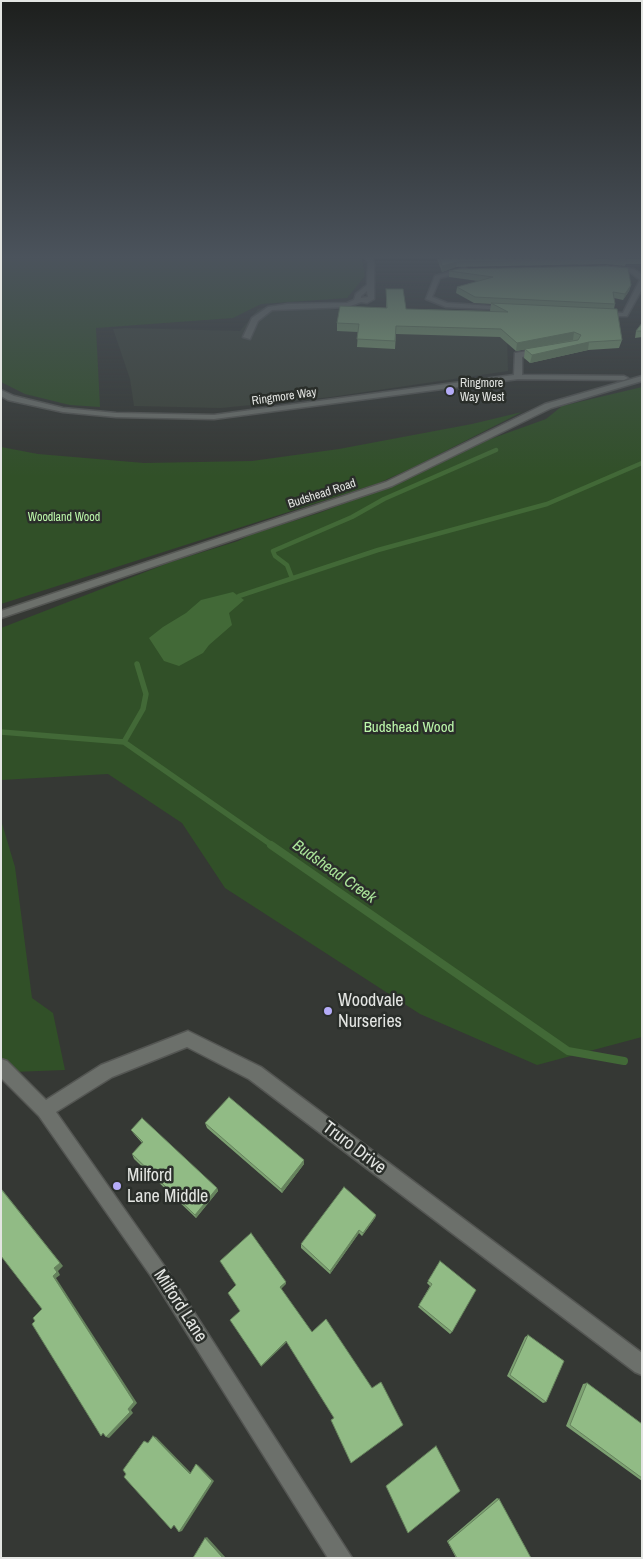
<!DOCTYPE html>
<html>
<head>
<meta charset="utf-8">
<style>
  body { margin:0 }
  #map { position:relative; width:643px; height:1559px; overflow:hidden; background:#353834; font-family:"Archivo Narrow",sans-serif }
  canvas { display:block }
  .frame { position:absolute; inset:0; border:2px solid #e3e5e2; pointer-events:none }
</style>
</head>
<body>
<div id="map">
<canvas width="643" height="1559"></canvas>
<div class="frame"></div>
</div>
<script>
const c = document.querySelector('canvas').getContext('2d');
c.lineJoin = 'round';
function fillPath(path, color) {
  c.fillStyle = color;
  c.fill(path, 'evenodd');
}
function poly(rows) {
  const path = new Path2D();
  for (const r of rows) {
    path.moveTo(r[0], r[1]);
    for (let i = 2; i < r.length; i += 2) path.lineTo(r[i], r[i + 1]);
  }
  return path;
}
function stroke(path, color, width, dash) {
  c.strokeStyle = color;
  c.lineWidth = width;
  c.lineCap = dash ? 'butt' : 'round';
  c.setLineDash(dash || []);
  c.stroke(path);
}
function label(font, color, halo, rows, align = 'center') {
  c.font = font + ' "Archivo Narrow",sans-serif';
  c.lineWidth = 5;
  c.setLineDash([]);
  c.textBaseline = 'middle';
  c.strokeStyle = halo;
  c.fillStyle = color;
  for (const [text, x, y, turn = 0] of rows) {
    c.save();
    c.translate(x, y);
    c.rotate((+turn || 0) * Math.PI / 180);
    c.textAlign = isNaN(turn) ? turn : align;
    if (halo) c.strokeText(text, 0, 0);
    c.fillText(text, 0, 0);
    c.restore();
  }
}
const built = poly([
  [275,305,296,305,337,310,347,308,507,338,508,371,331,397,221,408,134,406,130,379,113,329,127,328,240,331,258,309]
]);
const green = poly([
  [1,259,362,259,365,276,347,298,261,304,233,318,96,328,100,407,70,405,25,394,1,382],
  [642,387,642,1037,537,1065,420,1014,225,888,182,823,108,774,1,780,1,628,171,562,238,541,252,534,319,513,391,486,471,446,546,419,562,406],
  [522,412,412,468,379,483,1,604,1,447,38,454,144,463,252,461,339,449,472,424],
  [1,820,15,867,32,998,53,1013,65,1070,12,1072,1,1060]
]);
const water = poly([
  [233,592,244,600,229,613,232,625,209,645,203,653,179,666,164,661,149,638,163,627,186,613,201,600]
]);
const streamFar2 = poly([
  [292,578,287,565,275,556,273,551,352,517,384,499,496,450],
  [239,596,378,550,547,504,642,463]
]);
const streamFar1 = poly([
  [1,732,124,742,273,846],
  [124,742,143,709,146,694,137,664]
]);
const stream = poly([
  [271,845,568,1051,624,1061]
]);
const minor = poly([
  [366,259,372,259,374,262,374,299,367,303,361,302,348,307,272,310,258,321,250,339,243,337,252,318,268,307,288,304,347,303,354,300,356,294,367,285,368,262,366,259],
  [367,291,368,297,361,298,361,296,367,291],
  [613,267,634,269,642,275,642,289,627,316,602,316,598,314,602,312,623,313,640,280,630,272,611,270,610,269,613,267],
  [465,268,468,270,467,271,440,278,432,297,447,303,507,307,510,309,509,310,446,307,426,299,435,276,465,268],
  [541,349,545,351,544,353,522,357,522,375,624,376,628,378,624,380,518,379,214,419,116,417,63,412,8,400,1,396,1,390,14,396,63,408,116,413,214,415,514,375,515,353,541,349],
  [642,376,642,381,551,408,392,486,1,618,1,611,386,482,545,404,642,376],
  [188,1031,261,1067,642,1353,642,1375,635,1372,249,1079,187,1047,112,1077,56,1112,165,1267,352,1558,328,1558,153,1279,39,1116,1,1078,1,1059,7,1061,46,1100,101,1065,188,1031]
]);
const wall = poly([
  [437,259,642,259,642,264,626,264,625,266,606,264,456,267,442,272],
  [449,271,631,285,629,291,623,300,614,298,615,304,614,309,622,340,619,348,588,350,530,363,524,358,525,349,573,341,516,351,500,337,396,334,395,349,357,347,358,332,337,331,337,323,386,308,386,289,406,309,491,311,490,311,491,304,474,303,456,293,457,287,478,281,449,277],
  [642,323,642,337,635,338,636,331],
  [205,1123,304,1164,282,1193,207,1128],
  [131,1130,217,1188,218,1191,196,1218,134,1159,132,1154,142,1143,134,1134],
  [376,1215,375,1218,362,1236,359,1233,330,1274,301,1248,301,1244],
  [440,1261,452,1332,450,1334,418,1307,430,1286,427,1283],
  [528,1335,546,1402,543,1403,507,1376,525,1337],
  [587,1383,642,1424,642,1481,566,1426,583,1384],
  [497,1498,499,1499,531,1558,456,1558,447,1541]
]);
const shadedWall = poly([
  [457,262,456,267,442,272,442,266],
  [631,285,629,291,623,300,625,294],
  [574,332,573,340,516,351,517,343],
  [589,342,588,350,530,363,532,355],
  [304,1160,304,1164,282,1193,281,1189],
  [1,1188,63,1266,58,1271,60,1275,56,1278,137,1403,131,1410,133,1413,109,1438,106,1437,128,1409,53,1276,1,1189],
  [217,1188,218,1191,196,1218,195,1215],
  [376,1215,375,1218,362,1236,363,1233],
  [359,1230,359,1233,330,1274,330,1271],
  [286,1282,286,1284,281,1289,280,1287],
  [286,1341,286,1343,261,1367,261,1366],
  [153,1436,156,1437,192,1474,190,1474],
  [196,1464,198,1465,214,1481,182,1531,179,1532],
  [207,1537,226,1558,223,1558,205,1538]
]);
const building = poly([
  [440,259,596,259,457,262,442,266,440,259],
  [609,259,626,259,627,261,609,259],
  [607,266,628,268,631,285,625,294,613,292,615,304,475,297,457,287,493,277,449,271,458,269,607,266],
  [386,289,403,289,406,309,508,312,491,303,617,309,622,340,589,342,532,355,525,349,578,340,581,335,574,332,517,343,501,329,396,326,395,341,357,339,359,324,337,323,340,306,387,308,386,289],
  [642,323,642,331,636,331,642,323],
  [229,1097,304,1160,281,1189,205,1123,229,1097],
  [142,1118,217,1188,195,1215,132,1154,143,1142,131,1130,142,1118],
  [344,1187,376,1215,363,1233,359,1230,330,1271,301,1244,344,1187],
  [1,1189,60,1263,54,1268,57,1272,53,1276,134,1402,128,1409,130,1412,106,1437,103,1433,101,1436,32,1324,35,1321,33,1318,42,1309,1,1256,1,1189],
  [251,1233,286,1282,280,1287,312,1332,326,1319,372,1388,381,1382,403,1425,351,1463,331,1420,334,1418,286,1341,261,1366,230,1320,240,1311,228,1293,236,1285,220,1261,251,1233],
  [440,1261,476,1290,452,1332,419,1305,432,1284,428,1281,440,1261],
  [528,1335,564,1361,546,1402,510,1375,528,1335],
  [587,1383,642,1424,642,1478,570,1425,587,1383],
  [153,1436,190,1474,196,1464,212,1481,179,1532,174,1525,171,1529,124,1477,126,1474,123,1470,144,1441,148,1443,153,1436],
  [436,1446,460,1491,408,1533,386,1486,436,1446],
  [499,1499,531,1558,457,1558,448,1542,499,1499],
  [205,1538,223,1558,193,1558,205,1538]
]);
const markers = [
  [450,391,5,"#b5acf8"],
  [328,1011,5,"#b5acf8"],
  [117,1186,5,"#b5acf8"]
];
const farPoinames = [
  ["Ringmore",460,384],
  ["Way West",460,398]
];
const farStreetnames = [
  ["Ringmore Way",284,397,-8],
  ["Budshead Road",322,494,-18]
];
const farParknames = [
  ["Woodland Wood",64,518]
];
const parkNames = [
  ["Budshead Wood",409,728]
];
const waterNames = [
  ["Budshead Creek",334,872,35]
];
const nearPoinames = [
  ["Woodvale",338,1001],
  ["Nurseries",338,1022],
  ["Milford",127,1176],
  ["Lane Middle",127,1197]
];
const nearStreetnames = [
  ["Truro Drive",354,1148,37],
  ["Milford Lane",180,1306,57]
];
fillPath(built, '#3c4339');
fillPath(green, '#315028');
fillPath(water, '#426937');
stroke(streamFar2, '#426937', 4.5);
stroke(streamFar1, '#426937', 5.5);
stroke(stream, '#426937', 8);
stroke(minor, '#545653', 3);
fillPath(minor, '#6c706b');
fillPath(wall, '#7da172');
fillPath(shadedWall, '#66835d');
fillPath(building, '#91bb85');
stroke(building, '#66835d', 1);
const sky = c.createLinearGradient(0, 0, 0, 477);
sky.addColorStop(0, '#1d1f1d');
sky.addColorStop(0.54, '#4b535c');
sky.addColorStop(1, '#4b535c00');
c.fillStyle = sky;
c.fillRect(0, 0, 643, 477);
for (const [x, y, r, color] of markers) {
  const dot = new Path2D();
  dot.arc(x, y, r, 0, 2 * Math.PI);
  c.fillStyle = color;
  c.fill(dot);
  stroke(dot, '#2a2e2a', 2);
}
label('12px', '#e3e5e2', '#2a2e2a', farPoinames, 'left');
label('12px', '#e3e5e2', '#2a2e2a', farStreetnames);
label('12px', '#bcf7ab', '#2a2e2a', farParknames);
label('15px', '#bcf7ab', '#2a2e2a', parkNames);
label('italic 16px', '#aae499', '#2a2e2a', waterNames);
label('18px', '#e3e5e2', '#2a2e2a', nearPoinames, 'left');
label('18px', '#e3e5e2', '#2a2e2a', nearStreetnames);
</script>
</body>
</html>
